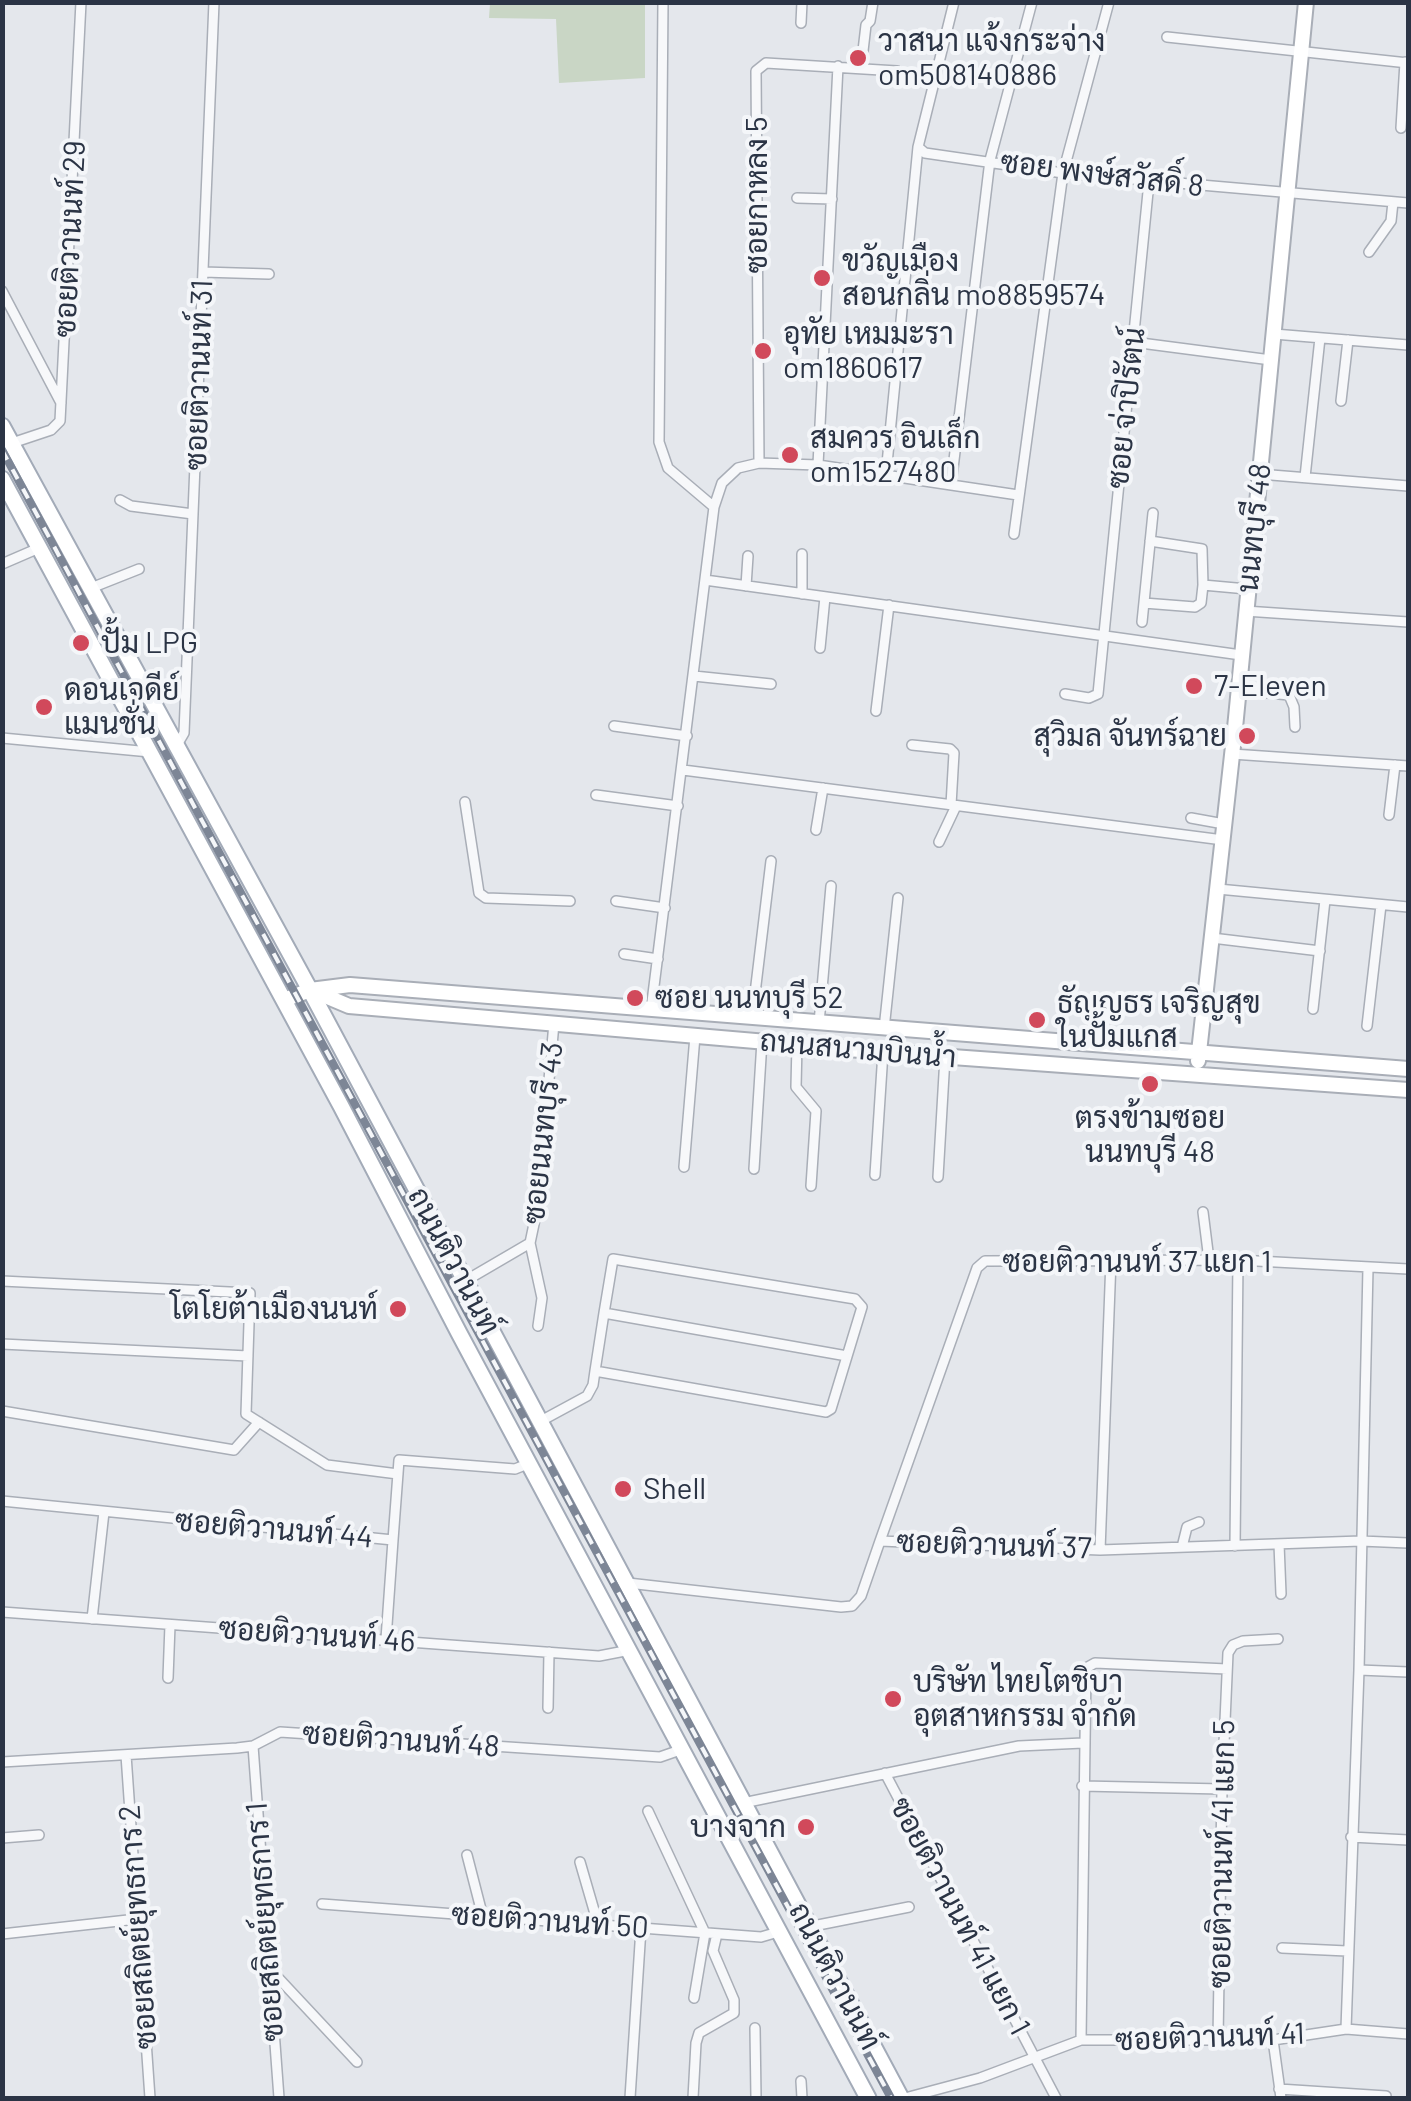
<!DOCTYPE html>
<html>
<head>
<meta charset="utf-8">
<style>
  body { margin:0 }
  #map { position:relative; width:1411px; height:2101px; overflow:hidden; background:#e4e7ec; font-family:Barlow,sans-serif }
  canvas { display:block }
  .frame { position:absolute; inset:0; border:5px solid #2b3445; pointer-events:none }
</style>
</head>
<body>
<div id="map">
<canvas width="1411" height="2101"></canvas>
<div class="frame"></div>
</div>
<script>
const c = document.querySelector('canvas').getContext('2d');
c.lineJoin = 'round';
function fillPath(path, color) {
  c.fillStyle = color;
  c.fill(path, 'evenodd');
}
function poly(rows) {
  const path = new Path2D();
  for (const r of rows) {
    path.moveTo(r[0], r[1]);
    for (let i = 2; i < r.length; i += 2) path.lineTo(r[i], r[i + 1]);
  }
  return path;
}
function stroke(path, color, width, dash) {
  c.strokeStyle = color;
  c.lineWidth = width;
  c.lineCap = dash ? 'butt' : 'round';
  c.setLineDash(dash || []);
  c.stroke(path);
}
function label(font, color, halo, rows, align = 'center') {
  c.font = font + ' Barlow,Sarabun,sans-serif';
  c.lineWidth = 8;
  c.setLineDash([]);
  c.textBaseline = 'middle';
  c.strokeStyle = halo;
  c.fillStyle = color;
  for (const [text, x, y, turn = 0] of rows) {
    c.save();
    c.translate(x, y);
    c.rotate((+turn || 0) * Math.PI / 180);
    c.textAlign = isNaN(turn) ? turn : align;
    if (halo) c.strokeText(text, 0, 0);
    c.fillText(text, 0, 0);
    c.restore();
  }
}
const green = poly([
  [490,3,645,3,645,78,559,83,556,19,489,18]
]);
const street = poly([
  [663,2,659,442,668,468,714,507],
  [801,23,802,2],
  [1167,37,1408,63],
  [861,68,866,25,870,21,873,2],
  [1401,128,1405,62],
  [918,147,925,153,1063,173,1408,203],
  [797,198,832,199],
  [1369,252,1391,221,1393,202],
  [203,272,269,274],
  [2,291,61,403],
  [1274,334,1408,345],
  [1133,342,1271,360],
  [824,360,860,363],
  [1341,401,1348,340],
  [12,443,51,430,60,421,81,2],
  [759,463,756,71,766,63,897,71],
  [818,465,838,66],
  [886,474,918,147,954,2],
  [1259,474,1408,486],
  [1305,477,1320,338],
  [951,485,990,160,1032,2],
  [120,500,131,506,193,514],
  [1014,534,1063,173,1109,2],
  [1150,541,1202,549,1203,585],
  [2,564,39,548],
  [705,580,1241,655],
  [746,586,748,556],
  [91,588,139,569],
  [802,594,802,554],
  [1144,603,1195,607,1201,603,1203,585,1247,589],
  [1245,611,1408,622],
  [1142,622,1153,513],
  [820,648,825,597],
  [694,676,771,684],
  [1238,690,1289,695,1294,707,1295,727],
  [1065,694,1089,698,1098,694,1149,182],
  [876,711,889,605],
  [614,726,687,736],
  [2,738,150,752],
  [177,745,184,733,214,2],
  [912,745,950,749,954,753,951,805],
  [1232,754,1408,766],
  [683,770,1223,840],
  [596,795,678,806],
  [465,802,479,893,486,898,570,901],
  [1389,815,1395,765],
  [1191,818,1224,824],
  [816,830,823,788],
  [939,842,956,806],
  [1218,889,1408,907],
  [616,901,665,908],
  [1212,938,1320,951],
  [624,954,658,959],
  [1313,1009,1325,900],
  [651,1010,714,507,722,483,738,468,759,463,818,465,1018,495],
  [752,1018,771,861],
  [819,1023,831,886],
  [1367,1026,1381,905],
  [884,1029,898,898],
  [797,1044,796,1087,816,1111,811,1186],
  [684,1167,695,1036],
  [754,1169,762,1041],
  [875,1175,883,1052],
  [938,1177,945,1057],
  [1203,1212,1209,1260],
  [530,1243,538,1205,554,1023],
  [530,1243,542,1298,538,1326],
  [2,1281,250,1293,246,1414,327,1465,398,1474],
  [465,1281,530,1243],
  [604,1313,847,1356],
  [2,1344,248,1356],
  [2,1411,234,1450,259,1422],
  [539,1422,587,1396,593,1385,595,1371,604,1313,613,1259,855,1299,862,1307,831,1409,826,1412,595,1371],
  [2,1501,393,1540,399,1460,515,1469,530,1463],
  [880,1541,977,1268,985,1261,1238,1260,1408,1269],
  [1279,1544,1281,1594],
  [1235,1546,1238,1260],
  [1182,1547,1187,1527,1199,1522],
  [1100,1550,1111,1260],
  [628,1583,841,1607,852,1606,861,1596,880,1541,1100,1550,1361,1541,1408,1543],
  [2,1612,599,1656,630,1650],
  [92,1619,104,1512],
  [386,1639,393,1540],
  [1359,1670,1408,1672],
  [168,1678,170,1625],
  [548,1708,549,1652],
  [253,1746,279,2098],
  [126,1755,150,2098],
  [2,1762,237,1748,253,1746,280,1732,660,1757,683,1749],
  [885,1773,1056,2098],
  [1082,1786,1222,1789],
  [743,1803,1019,1746,1083,1743],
  [648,1811,705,1933,694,1998],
  [1351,1837,1408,1840],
  [2,1838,39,1835],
  [467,1855,483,1917],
  [580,1862,598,1924],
  [322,1904,761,1937,778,1932],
  [808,1927,909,1907],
  [2,1934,137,1919],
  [1282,1948,1347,1951],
  [270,1969,357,2062],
  [755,2028,756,2098],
  [1346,2029,1359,1670,1368,1268],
  [1218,2039,1222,1789,1228,1653,1233,1645,1243,1641,1278,1639],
  [1081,2040,1086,1668,1095,1663,1227,1669],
  [1273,2040,1281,2098],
  [801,2081,802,2098],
  [1279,2089,1386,2096],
  [630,2098,641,1928],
  [693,2098,696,2043,699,2033,734,2013,734,2000,713,1951,717,1934],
  [905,2098,980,2078,1081,2040,1273,2040,1346,2029,1408,2034]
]);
const secondary = poly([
  [311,990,349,1006,883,1052,1408,1090],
  [284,1000,310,990,350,985,1408,1069],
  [1198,1061,1235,728,1306,2]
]);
const primary = poly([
  [2,426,310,990,901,2098],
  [2,479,341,1106,459,1333,868,2098]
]);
const rail = poly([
  [2,450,891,2098]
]);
const markers = [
  [858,58,10,"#d1495b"],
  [822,278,10,"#d1495b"],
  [763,351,10,"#d1495b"],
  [790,455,10,"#d1495b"],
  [81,643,10,"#d1495b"],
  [1194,686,10,"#d1495b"],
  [44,707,10,"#d1495b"],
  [1247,736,10,"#d1495b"],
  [635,998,10,"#d1495b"],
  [1037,1020,10,"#d1495b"],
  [1150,1084,10,"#d1495b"],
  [398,1309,10,"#d1495b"],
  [623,1489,10,"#d1495b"],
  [893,1699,10,"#d1495b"],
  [806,1827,10,"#d1495b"]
];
const poiNames = [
  ["วาสนา แจ้งกระจ่าง",878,41],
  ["om508140886",878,75],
  ["ขวัญเมือง",842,261],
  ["สอนกลิ่น mo8859574",842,295],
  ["อุทัย เหมมะรา",783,334],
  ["om1860617",783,368],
  ["สมควร อินเล็ก",810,438],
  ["om1527480",810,472],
  ["ปั้ม LPG",101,643],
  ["7-Eleven",1214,686],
  ["ดอนเจดีย์",64,690],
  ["แมนชั่น",64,724],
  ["สุวิมล จันทร์ฉาย",1227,736,"right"],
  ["ซอย นนทบุรี 52",655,998],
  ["ธัญญธร เจริญสุข",1057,1003],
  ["ในปั้มแกส",1057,1037],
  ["ตรงข้ามซอย",1150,1118,"center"],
  ["นนทบุรี 48",1150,1152,"center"],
  ["โตโยต้าเมืองนนท์",378,1309,"right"],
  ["Shell",643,1489],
  ["บริษัท ไทยโตชิบา",913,1682],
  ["อุตสาหกรรม จำกัด",913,1716],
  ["บางจาก",786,1827,"right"]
];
const streetNames = [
  ["ซอย พงษ์สวัสดิ์ 8",1102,174,7],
  ["ซอยกาหลง 5",757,195,-90],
  ["ซอยติวานนท์ 29",70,239,-87],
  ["ซอยติวานนท์ 31",199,375,-88],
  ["ซอย จ่าปิรัตน์",1126,408,-84],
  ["นนทบุรี 48",1254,528,-84],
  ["ถนนสนามบินน้ำ",858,1049,5],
  ["ซอยนนทบุรี 43",543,1133,-84],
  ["ถนนติวานนท์",454,1261,62],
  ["ซอยติวานนท์ 37 แยก 1",1137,1262],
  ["ซอยติวานนท์ 44",274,1529,5],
  ["ซอยติวานนท์ 37",994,1545,2],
  ["ซอยติวานนท์ 46",317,1635,4],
  ["ซอยติวานนท์ 48",401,1740,4],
  ["ซอยติวานนท์ 41 แยก 5",1222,1854,-89],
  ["ซอยติวานนท์ 41 แยก 1",960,1916,62],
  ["ซอยติวานนท์ 50",550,1921,4],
  ["ซอยสถิตย์ยุทธการ 1",265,1922,-94],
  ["ซอยสถิตย์ยุทธการ 2",138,1927,-94],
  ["ถนนติวานนท์",835,1976,62],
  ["ซอยติวานนท์ 41",1210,2037,-2]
];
fillPath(green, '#c9d6c5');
stroke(street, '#a9aeb7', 12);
stroke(secondary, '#a9aeb7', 18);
stroke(primary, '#a3abb8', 19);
stroke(street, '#f7f8fa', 9);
stroke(secondary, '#fff', 14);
stroke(primary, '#fff', 15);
stroke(rail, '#7d8696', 8);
stroke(rail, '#f4f6f9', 4, [11]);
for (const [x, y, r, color] of markers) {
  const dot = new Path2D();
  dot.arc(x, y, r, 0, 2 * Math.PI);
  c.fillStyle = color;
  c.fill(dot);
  stroke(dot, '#f4f6f9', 4);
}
label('30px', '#2b3445', '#f4f6f9', poiNames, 'left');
label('30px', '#2b3445', '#f4f6f9', streetNames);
</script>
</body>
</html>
